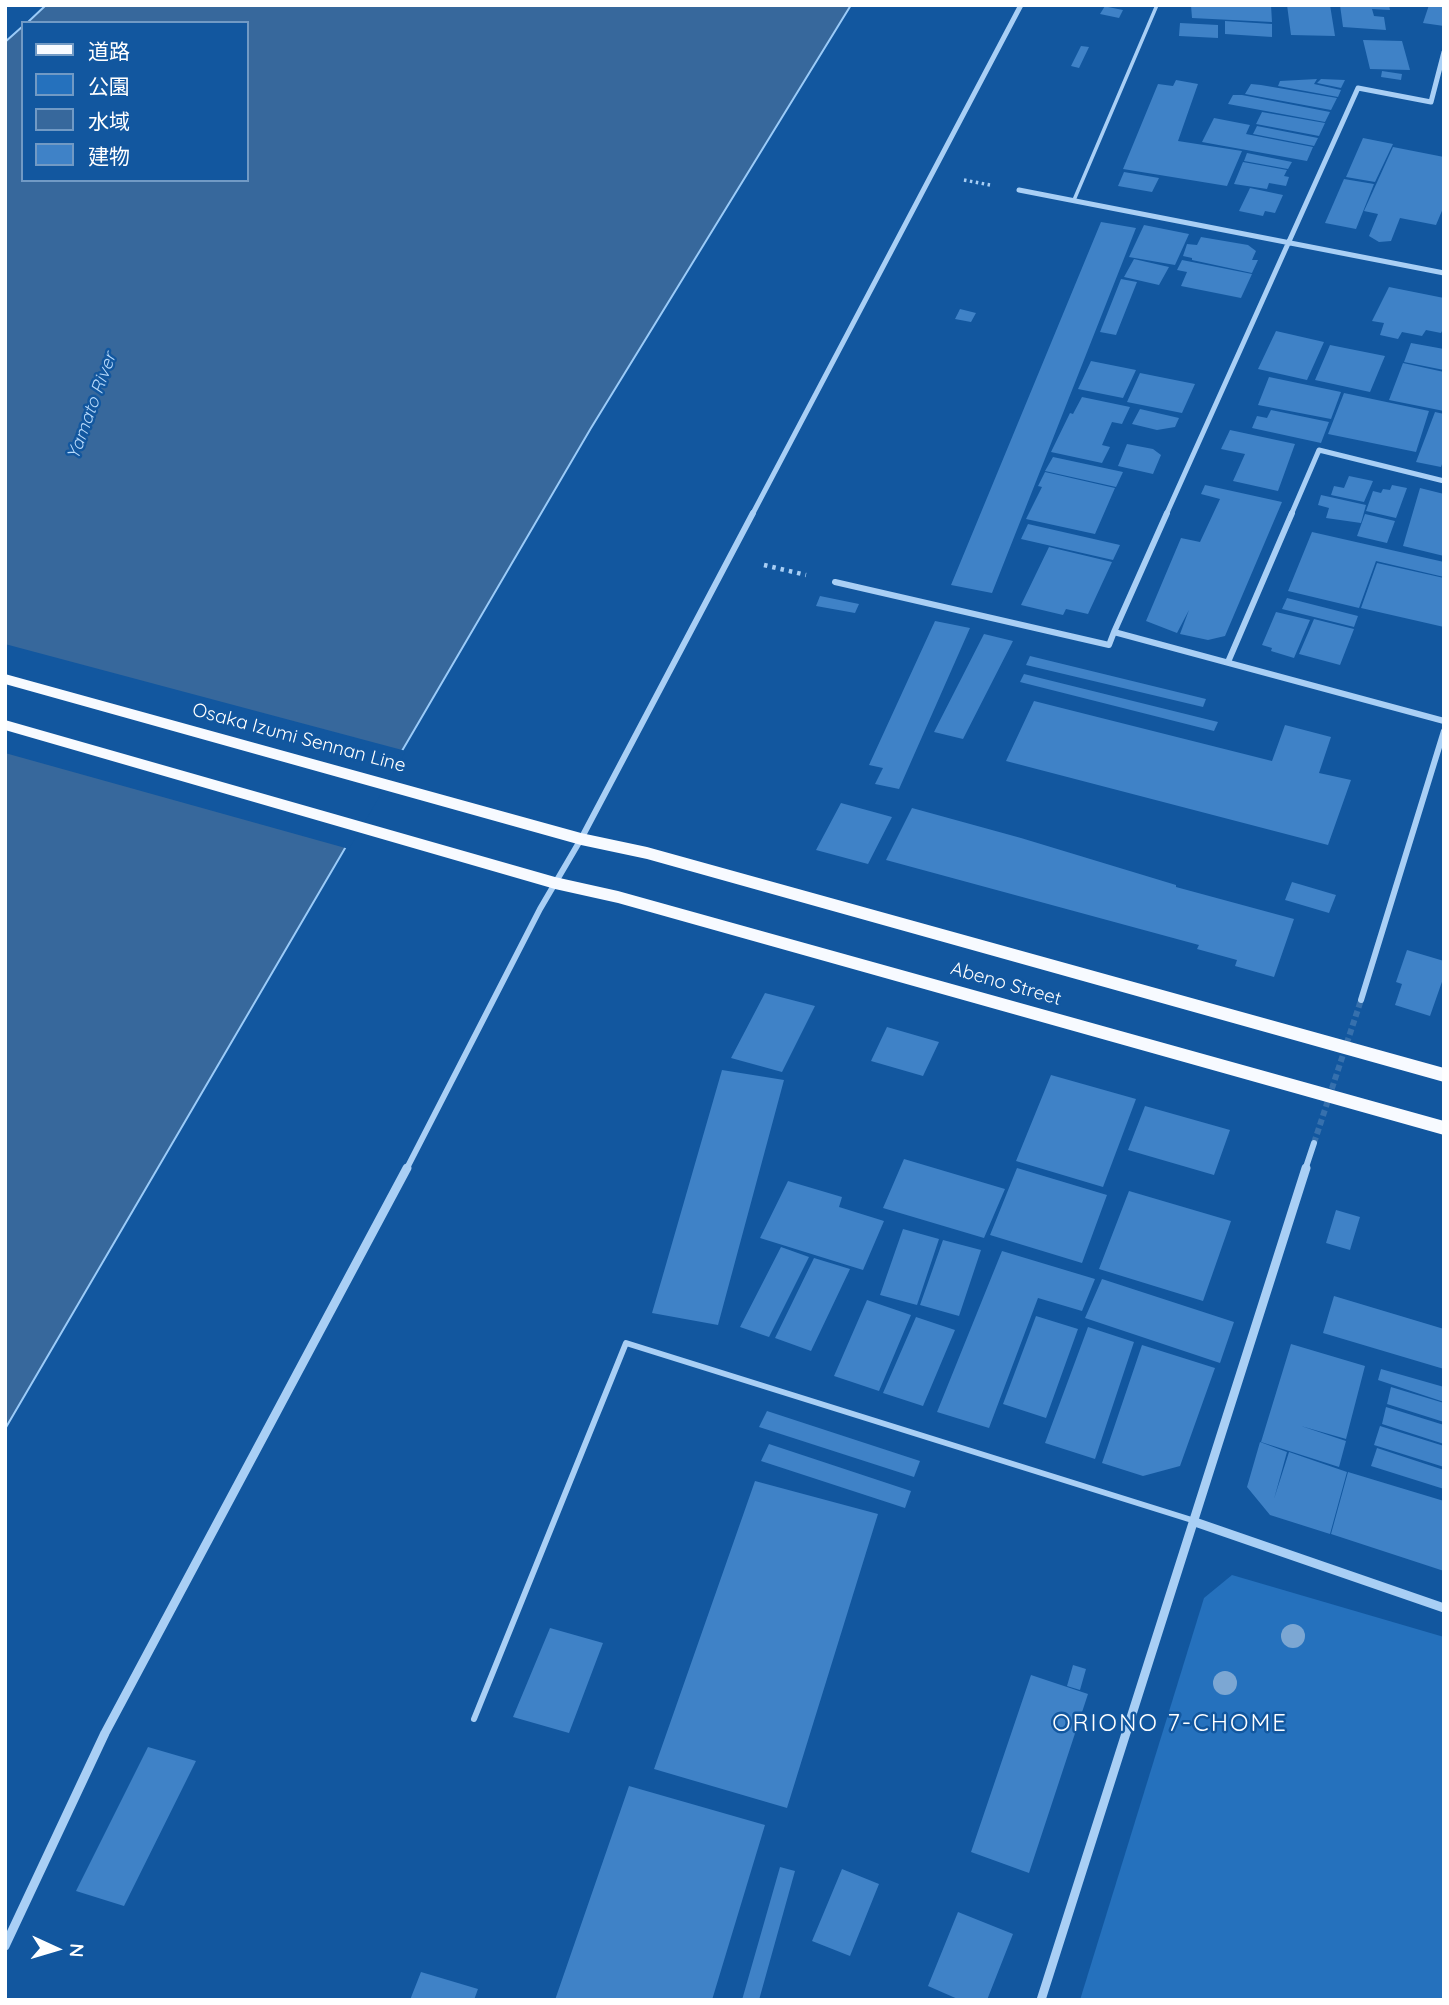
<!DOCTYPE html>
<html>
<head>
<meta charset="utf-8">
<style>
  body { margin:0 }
  #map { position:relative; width:1449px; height:2005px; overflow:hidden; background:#12579f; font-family:Quicksand,"Noto Sans JP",sans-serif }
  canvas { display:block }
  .frame { position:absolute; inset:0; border:7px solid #fff; pointer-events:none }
  .legend { position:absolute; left:21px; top:21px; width:228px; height:161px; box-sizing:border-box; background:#12579f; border:2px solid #719ac5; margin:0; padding:9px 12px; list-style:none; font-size:21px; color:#fff }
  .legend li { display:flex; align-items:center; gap:14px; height:35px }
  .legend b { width:35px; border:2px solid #719ac5 }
  .north { position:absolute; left:21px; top:1914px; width:70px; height:70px; -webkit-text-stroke:5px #12579f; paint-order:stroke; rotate:94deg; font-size:19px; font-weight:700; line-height:28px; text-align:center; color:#fff }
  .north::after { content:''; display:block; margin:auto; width:24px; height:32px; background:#fff; clip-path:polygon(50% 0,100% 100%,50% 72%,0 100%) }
</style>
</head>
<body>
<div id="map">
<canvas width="1449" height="2005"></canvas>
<div class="frame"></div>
<ul class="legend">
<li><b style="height:9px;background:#f7faff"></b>道路</li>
<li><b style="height:19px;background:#2571bd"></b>公園</li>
<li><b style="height:19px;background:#37689c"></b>水域</li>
<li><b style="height:19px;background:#3f82c7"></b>建物</li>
</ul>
<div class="north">N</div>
</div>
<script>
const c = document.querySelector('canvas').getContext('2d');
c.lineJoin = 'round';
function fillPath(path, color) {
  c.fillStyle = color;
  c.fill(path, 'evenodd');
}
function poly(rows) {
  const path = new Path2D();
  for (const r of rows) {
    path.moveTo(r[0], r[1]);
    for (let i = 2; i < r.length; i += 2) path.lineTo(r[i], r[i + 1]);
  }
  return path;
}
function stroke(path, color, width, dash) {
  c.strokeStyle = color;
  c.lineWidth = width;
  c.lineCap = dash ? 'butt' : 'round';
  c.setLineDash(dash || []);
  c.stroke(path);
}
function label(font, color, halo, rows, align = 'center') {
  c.font = font + ' Quicksand,sans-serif';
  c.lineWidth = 5;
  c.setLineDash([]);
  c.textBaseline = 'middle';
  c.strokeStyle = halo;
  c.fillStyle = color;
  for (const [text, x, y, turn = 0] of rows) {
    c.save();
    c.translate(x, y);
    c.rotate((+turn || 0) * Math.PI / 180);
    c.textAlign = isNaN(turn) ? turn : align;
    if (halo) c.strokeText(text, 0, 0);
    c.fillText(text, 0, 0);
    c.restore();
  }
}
const green = poly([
  [1232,1575,1444,1637,1444,2000,1080,2000,1204,1598]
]);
const water = poly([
  [46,5,851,5,591,428,5,1429,5,42,23,26,23,180,247,180,247,23,27,23,46,5]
]);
const pier = poly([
  [5,644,406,751,349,849,5,753]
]);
const building = poly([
  [1191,5,1271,5,1272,22,1192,18],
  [1287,5,1330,5,1335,36,1291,35],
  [1340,5,1389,5,1390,10,1372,9,1374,16,1384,17,1386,30,1343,27],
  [1429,5,1444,5,1444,26,1423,23],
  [1105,6,1108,7,1123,10,1119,18,1100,14],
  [1225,21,1272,24,1272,37,1225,34],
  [1180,23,1218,25,1218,38,1179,36],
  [1363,40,1402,41,1410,70,1370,69],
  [1081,46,1089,47,1079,68,1071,66],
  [1382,71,1402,74,1401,80,1381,77],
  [1317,79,1314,84,1341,90,1338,97,1278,86,1280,81],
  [1321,79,1345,80,1341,88,1317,83],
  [1176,80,1198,84,1178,141,1242,151,1227,186,1123,169,1158,84,1173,86],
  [1251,84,1261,85,1337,98,1331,110,1245,94],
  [1233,95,1242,95,1330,112,1325,122,1228,104],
  [1262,112,1325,123,1319,136,1256,124],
  [1214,118,1250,125,1246,134,1313,147,1307,161,1202,142],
  [1257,126,1318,138,1314,146,1253,134],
  [1363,138,1393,144,1375,182,1346,177],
  [1393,147,1444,157,1444,206,1436,225,1400,218,1391,241,1379,242,1369,236,1378,214,1364,211],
  [1247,153,1292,162,1288,169,1244,161],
  [1243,162,1287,170,1284,176,1289,177,1286,186,1269,183,1267,189,1234,184],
  [1124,172,1159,178,1152,192,1118,186],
  [1344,179,1374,184,1356,229,1325,223],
  [1250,188,1283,195,1275,213,1265,211,1263,216,1239,211],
  [1101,222,1136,228,992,593,951,585],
  [1144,225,1189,234,1175,265,1129,257],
  [1201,237,1248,245,1256,251,1252,260,1258,260,1252,273,1192,260,1192,258,1183,256,1187,244,1197,245],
  [1134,259,1169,267,1159,285,1124,277],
  [1182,260,1252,274,1241,298,1181,286,1187,272,1177,270],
  [1121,279,1137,282,1116,335,1100,332],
  [1389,287,1444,298,1444,327,1441,333,1426,330,1422,336,1402,332,1398,339,1380,335,1384,323,1372,321],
  [960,309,976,313,971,322,955,319],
  [1276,331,1324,342,1307,380,1258,369],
  [1411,343,1444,349,1444,370,1404,362],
  [1330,345,1385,356,1370,392,1315,380],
  [1091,361,1136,370,1123,398,1078,389],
  [1403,363,1444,372,1444,411,1389,400],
  [1140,373,1195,384,1182,413,1127,402],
  [1269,377,1341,392,1331,419,1258,405],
  [1344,393,1429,411,1416,452,1328,434],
  [1082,397,1130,407,1122,424,1112,422,1102,445,1110,447,1102,463,1051,452,1070,413,1073,414],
  [1140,409,1179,418,1175,427,1157,430,1132,424],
  [1271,410,1329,422,1321,443,1252,428,1257,416,1267,418],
  [1435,412,1444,414,1444,458,1441,467,1416,462],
  [1230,430,1295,444,1278,491,1233,481,1245,454,1221,449],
  [1127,444,1153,449,1161,455,1153,474,1118,466],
  [1053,457,1123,472,1116,487,1045,471],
  [1045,472,1115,488,1095,534,1026,519,1042,487,1038,486],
  [1349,476,1373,481,1364,502,1331,495,1334,486,1344,488],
  [1205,485,1282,502,1225,636,1208,640,1180,634,1189,610,1177,633,1146,621,1181,538,1200,542,1220,499,1201,494],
  [1392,485,1407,488,1396,518,1366,511,1373,491,1381,493,1383,489,1390,490],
  [1420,488,1444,494,1444,556,1403,546],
  [1321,495,1366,505,1361,523,1326,518,1329,508,1318,505],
  [1365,514,1395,521,1387,543,1357,536],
  [1028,524,1120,545,1113,560,1021,539],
  [1312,532,1444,562,1444,577,1376,561,1359,608,1288,591],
  [1049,547,1112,562,1088,614,1066,609,1063,615,1021,605],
  [1377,563,1444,578,1444,627,1361,608],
  [820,596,859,604,855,613,816,606],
  [1287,598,1358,616,1354,627,1282,609],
  [1276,612,1310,620,1294,658,1271,651,1272,648,1262,645],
  [1314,619,1354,629,1340,665,1299,654],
  [935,621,970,628,899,789,875,784,883,768,869,765],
  [984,634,1013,641,963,739,934,732],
  [1030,656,1206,699,1203,707,1026,665],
  [1024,674,1218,722,1214,731,1020,682],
  [1034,701,1272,761,1285,725,1331,737,1319,773,1351,780,1328,845,1006,761],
  [841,803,892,817,868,864,816,850],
  [912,808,1021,838,1176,885,1176,887,1294,919,1274,977,1235,966,1237,960,1197,949,1199,945,886,860],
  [1292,882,1336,895,1329,913,1285,900],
  [1407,950,1444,961,1444,976,1430,1016,1395,1005,1402,984,1396,982],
  [765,993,815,1006,782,1072,731,1058],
  [887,1027,939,1042,923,1076,871,1061],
  [722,1070,784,1080,718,1325,652,1313],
  [1051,1075,1136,1099,1103,1187,1016,1161],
  [1145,1106,1230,1130,1214,1175,1128,1150],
  [904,1159,1005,1189,984,1238,883,1208],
  [1017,1168,1107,1195,1082,1263,990,1235],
  [788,1181,842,1197,839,1207,884,1221,863,1270,760,1238],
  [1129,1191,1231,1221,1203,1301,1099,1269],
  [1336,1210,1360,1217,1350,1250,1326,1243],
  [903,1229,939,1239,917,1305,880,1295],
  [943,1240,981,1250,959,1316,920,1305],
  [781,1247,809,1257,769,1337,740,1327],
  [1002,1251,1095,1279,1082,1311,1038,1298,989,1428,937,1412],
  [814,1258,850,1269,811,1351,775,1338],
  [1102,1279,1234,1322,1220,1363,1085,1318],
  [1334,1296,1444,1329,1444,1369,1323,1333],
  [867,1300,911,1315,879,1391,834,1376],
  [1036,1316,1078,1329,1046,1418,1003,1404],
  [916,1317,955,1330,923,1406,883,1393],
  [1088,1327,1134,1342,1095,1459,1045,1443],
  [1291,1344,1365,1366,1346,1439,1301,1426,1346,1441,1339,1467,1261,1442],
  [1142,1345,1215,1368,1180,1466,1143,1476,1102,1463],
  [1381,1369,1444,1387,1444,1402,1378,1380],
  [1391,1387,1444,1403,1444,1422,1387,1404],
  [1386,1407,1444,1425,1444,1444,1382,1424],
  [767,1411,920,1461,914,1477,759,1427],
  [1380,1426,1444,1446,1444,1467,1374,1445],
  [1260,1442,1287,1452,1274,1499,1289,1452,1347,1472,1330,1534,1270,1515,1247,1487],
  [769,1444,911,1491,905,1508,761,1461],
  [1377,1448,1444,1470,1444,1489,1371,1466],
  [1348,1472,1444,1501,1444,1571,1331,1534],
  [755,1481,878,1514,787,1808,654,1769],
  [550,1628,603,1643,569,1733,513,1717],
  [1073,1665,1086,1669,1080,1690,1067,1686],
  [1031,1675,1088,1694,1029,1873,971,1852],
  [148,1747,196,1761,124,1906,76,1891],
  [629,1786,765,1825,712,2000,555,2000],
  [780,1867,795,1871,759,2000,742,2000],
  [842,1869,879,1884,850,1956,812,1941],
  [958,1912,1013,1934,987,2000,960,2000,928,1986],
  [421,1972,478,1989,474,2000,410,2000]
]);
const minorTunnel = poly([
  [1314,1143,1361,1000]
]);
const pathFar1 = poly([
  [964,180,990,185]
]);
const path = poly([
  [764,565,806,575]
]);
const serviceFar1 = poly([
  [1074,200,1157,5]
]);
const service = poly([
  [474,1719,626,1343,1195,1521]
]);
const minorFar2 = poly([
  [1019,190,1444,273],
  [752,515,1021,5],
  [1166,515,1358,88,1431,102,1444,52],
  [1291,515,1319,450,1444,481]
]);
const minorFar1 = poly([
  [835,582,1109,645,1114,632,1444,721],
  [1114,632,1167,513],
  [1228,662,1292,513],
  [1361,1000,1444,731],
  [406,1170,540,909,581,839,753,513],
  [1305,1170,1314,1143]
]);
const minor = poly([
  [1195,1522,1444,1608],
  [5,1946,105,1733,407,1168],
  [1041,2000,1306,1168]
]);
const primary = poly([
  [5,674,581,833,647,847,1444,1068,1444,1082,647,859,581,845,5,684,5,674],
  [5,720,555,877,618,891,1444,1121,1444,1135,618,903,555,889,5,730,5,720]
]);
const trees = [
  [1293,1636],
  [1225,1683]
];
const farWaternames = [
  ["Yamato River",92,406,-70]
];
const streetNames = [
  ["Osaka Izumi Sennan Line",299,738,15],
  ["Abeno Street",1006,984,16]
];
const nearNeighbourhoodnames = [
  ["ORIONO 7-CHOME",1170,1724]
];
fillPath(green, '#2571bd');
fillPath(water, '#37689c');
stroke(water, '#9bcbf8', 2);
fillPath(pier, '#12579f');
fillPath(building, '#3f82c7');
stroke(minorTunnel, '#3670ad', 6, [6, 3.5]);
stroke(pathFar1, '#a9cff5', 3.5, [2.5, 3.5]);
stroke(path, '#a9cff5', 4.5, [3.5, 5]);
stroke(serviceFar1, '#a9cff5', 3.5);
stroke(service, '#a9cff5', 6);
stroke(minorFar2, '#a9cff5', 5);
stroke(minorFar1, '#a9cff5', 6);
stroke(minor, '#a9cff5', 9);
fillPath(primary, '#f7faff');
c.fillStyle = '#7ca7d3';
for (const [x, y] of trees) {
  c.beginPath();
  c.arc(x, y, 12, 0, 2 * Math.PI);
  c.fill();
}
label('italic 18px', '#b6d9fb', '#12579f', farWaternames);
label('19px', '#fff', '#12579f', streetNames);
c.letterSpacing = '2px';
label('24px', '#fff', '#12579f', nearNeighbourhoodnames);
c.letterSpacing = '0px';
</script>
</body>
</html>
